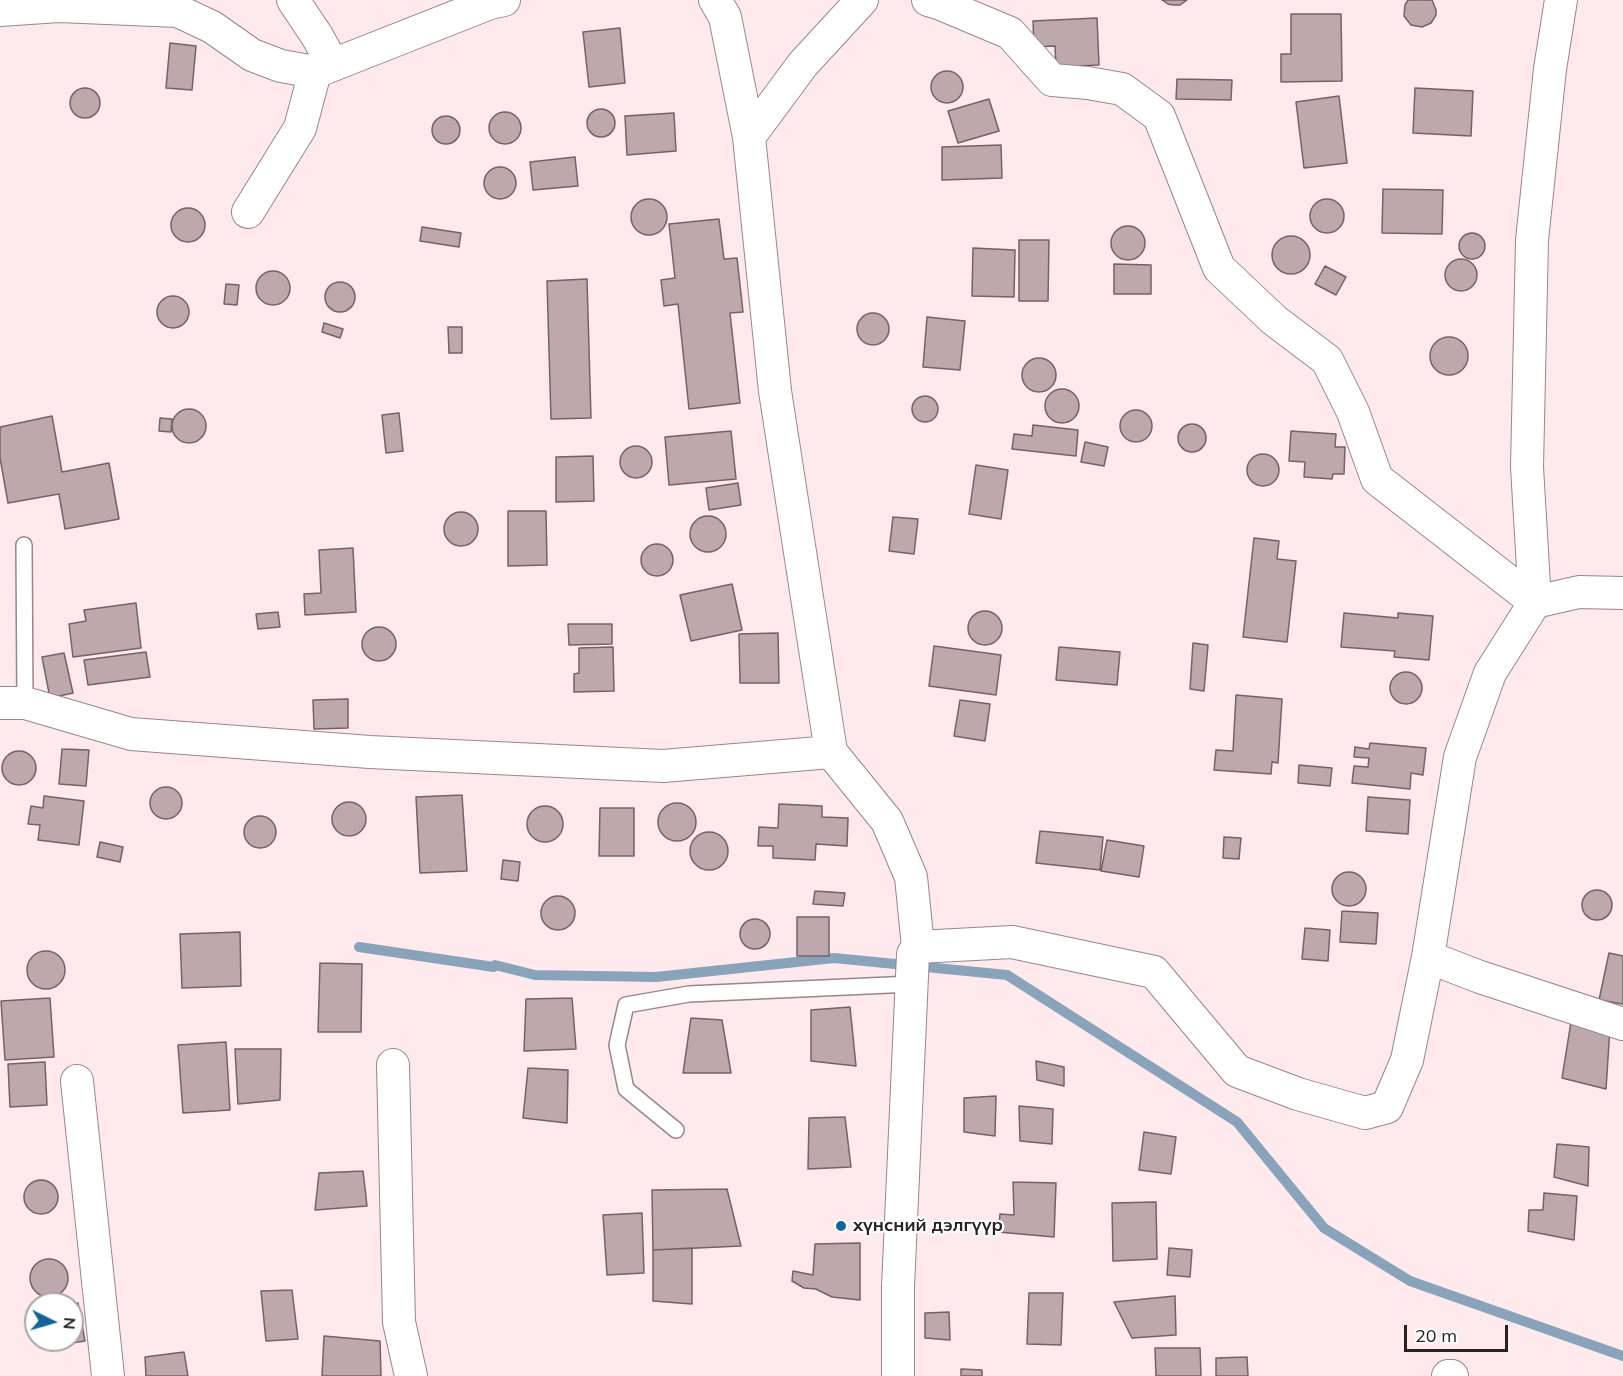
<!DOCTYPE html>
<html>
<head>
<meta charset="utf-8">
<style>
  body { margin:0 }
  #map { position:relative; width:1623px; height:1376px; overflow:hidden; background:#fee9ed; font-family:Mulish,sans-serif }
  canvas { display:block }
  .north { position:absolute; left:24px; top:1292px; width:60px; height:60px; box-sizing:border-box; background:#fff; border:2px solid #a9a6a7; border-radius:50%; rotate:95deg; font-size:16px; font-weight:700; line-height:24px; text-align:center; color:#282123 }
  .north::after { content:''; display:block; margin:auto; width:21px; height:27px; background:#156698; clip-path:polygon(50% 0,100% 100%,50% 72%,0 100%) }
  .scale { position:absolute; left:1404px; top:1325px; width:104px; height:27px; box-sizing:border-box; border:3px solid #282123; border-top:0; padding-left:8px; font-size:18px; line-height:21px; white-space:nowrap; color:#282123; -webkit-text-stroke:4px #fff; paint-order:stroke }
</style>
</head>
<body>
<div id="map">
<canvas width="1623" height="1376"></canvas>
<div class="north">N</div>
<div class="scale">20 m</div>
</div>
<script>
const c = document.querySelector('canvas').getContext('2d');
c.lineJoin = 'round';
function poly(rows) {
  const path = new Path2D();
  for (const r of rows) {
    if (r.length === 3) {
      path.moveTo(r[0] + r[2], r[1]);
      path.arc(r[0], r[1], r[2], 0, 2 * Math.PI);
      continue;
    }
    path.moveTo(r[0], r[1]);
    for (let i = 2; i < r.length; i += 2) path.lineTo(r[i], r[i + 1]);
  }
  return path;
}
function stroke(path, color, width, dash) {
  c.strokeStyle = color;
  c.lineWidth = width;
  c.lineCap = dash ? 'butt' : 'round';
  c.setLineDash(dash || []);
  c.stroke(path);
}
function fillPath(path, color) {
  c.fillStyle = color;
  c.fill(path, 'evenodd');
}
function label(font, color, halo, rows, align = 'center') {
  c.font = font + ' Mulish,sans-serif';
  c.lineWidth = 4.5;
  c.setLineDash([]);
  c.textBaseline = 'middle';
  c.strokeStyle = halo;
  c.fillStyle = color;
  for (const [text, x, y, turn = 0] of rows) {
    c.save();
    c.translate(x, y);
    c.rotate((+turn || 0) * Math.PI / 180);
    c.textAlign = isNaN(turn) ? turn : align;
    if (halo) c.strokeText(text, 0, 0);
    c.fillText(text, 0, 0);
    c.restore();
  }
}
const stream = poly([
  [359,947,494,967,495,965,535,975,656,977,834,958,1007,975,1237,1122,1324,1228,1410,1281,1623,1356]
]);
const building = poly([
  [1162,0,1187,0,1180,5,1173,5,1168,4,1162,0],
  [1408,0,1432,0,1436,10,1436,15,1431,23,1422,27,1411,25,1404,16,1405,5,1408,0],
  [1291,14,1341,14,1342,81,1281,82,1281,54,1291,54,1291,14],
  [1097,18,1099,65,1056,67,1055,46,1034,47,1033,21,1097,18],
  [620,28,625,83,589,87,583,32,620,28],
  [170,43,196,46,192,90,166,88,170,43],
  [947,87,16],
  [1177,79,1232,80,1231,100,1176,99,1177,79],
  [1415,88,1473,91,1471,136,1413,133,1415,88],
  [85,103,15],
  [1339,96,1347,163,1304,168,1296,102,1339,96],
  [989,99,999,131,958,143,948,111,989,99],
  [601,123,14],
  [505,128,16],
  [674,113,676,151,627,155,625,116,674,113],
  [446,130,14],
  [1001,145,1002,178,942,180,942,147,1001,145],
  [575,157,578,186,533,190,530,162,575,157],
  [500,183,16],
  [1383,189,1443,190,1442,234,1382,233,1383,189],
  [649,217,18],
  [1327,216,17],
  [188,225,17],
  [719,219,724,259,737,258,743,312,730,313,740,403,689,409,678,304,664,306,661,280,675,278,669,224,719,219],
  [1128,243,17],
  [422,227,461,233,459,247,420,241,422,227],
  [1472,246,13],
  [1291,255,19],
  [1019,240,1049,240,1048,301,1019,301,1019,240],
  [973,248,1015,250,1014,297,972,296,973,248],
  [1461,275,16],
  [1114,264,1151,265,1151,294,1114,294,1114,264],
  [1325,266,1346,277,1336,295,1315,284,1325,266],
  [273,288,17],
  [587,279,591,418,551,419,547,281,587,279],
  [340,297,15],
  [226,284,239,285,237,305,224,304,226,284],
  [173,312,16],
  [873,329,16],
  [927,317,965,321,960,370,923,367,927,317],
  [324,323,343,329,340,338,322,332,324,323],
  [448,327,462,327,462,353,449,353,448,327],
  [1449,356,19],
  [1039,375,17],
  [1062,406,17],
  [925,409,13],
  [189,426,17],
  [1136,426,16],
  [399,413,403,451,386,453,382,415,399,413],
  [52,416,62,472,109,463,119,519,65,529,59,494,8,503,0,458,0,427,52,416],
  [160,418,172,419,171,432,159,431,160,418],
  [1192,438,14],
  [1033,425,1078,430,1076,456,1012,449,1014,434,1032,436,1033,425],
  [731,431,736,479,669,485,665,437,731,431],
  [1291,431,1336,434,1335,447,1345,447,1344,474,1333,474,1332,479,1304,477,1305,462,1289,461,1291,431],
  [1085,442,1108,447,1104,466,1081,462,1085,442],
  [636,462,16],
  [1263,470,16],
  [593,456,594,501,556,502,556,457,593,456],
  [976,465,1008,470,1001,519,969,514,976,465],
  [738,483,741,505,709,510,706,488,738,483],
  [508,511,546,511,547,565,508,566,508,511],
  [461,529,17],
  [708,534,18],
  [893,517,918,519,914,554,889,551,893,517],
  [1254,538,1279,541,1277,559,1296,561,1287,642,1243,637,1254,538],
  [657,560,16],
  [353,548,356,612,305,615,304,594,321,593,319,550,353,548],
  [732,584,742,630,691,641,680,595,732,584],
  [136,603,141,648,73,657,69,624,86,621,84,610,136,603],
  [985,628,17],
  [278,612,280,627,258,629,256,614,278,612],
  [1344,613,1398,618,1398,613,1433,616,1429,660,1394,657,1395,651,1341,647,1344,613],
  [568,624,612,624,612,644,569,645,568,624],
  [379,644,17],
  [778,633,779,683,740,683,739,634,778,633],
  [1193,643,1208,645,1204,691,1190,689,1193,643],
  [934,646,1001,655,996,695,929,686,934,646],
  [613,647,614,691,574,692,574,674,579,673,579,648,613,647],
  [1059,647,1120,652,1117,685,1056,680,1059,647],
  [146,652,150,677,88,685,84,660,146,652],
  [64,653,73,693,50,698,42,657,64,653],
  [1406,688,16],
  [1236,695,1282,699,1278,763,1272,762,1271,774,1214,770,1216,750,1233,751,1236,695],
  [348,699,348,728,314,729,313,700,348,699],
  [960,700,990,704,985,741,954,736,960,700],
  [1370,743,1426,748,1423,775,1411,773,1410,789,1352,783,1354,766,1368,767,1369,758,1354,757,1355,747,1369,749,1370,743],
  [62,749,89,750,86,786,59,784,62,749],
  [19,768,17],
  [1299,765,1332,768,1330,786,1298,783,1299,765],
  [166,803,16],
  [462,795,467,871,420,873,416,797,462,795],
  [44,796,84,801,79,845,38,840,40,825,28,824,31,806,43,808,44,796],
  [1368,797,1410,800,1408,834,1366,831,1368,797],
  [349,819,17],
  [677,822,19],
  [779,804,822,806,822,817,848,818,847,846,816,844,815,860,773,858,773,846,758,846,759,827,778,828,779,804],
  [545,824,18],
  [600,808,634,808,634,856,599,856,600,808],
  [260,832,16],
  [1040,831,1103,837,1100,870,1036,863,1040,831],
  [709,851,19],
  [1224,837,1241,838,1239,859,1223,858,1224,837],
  [1107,840,1144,846,1139,877,1101,871,1107,840],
  [100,842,123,847,120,862,97,857,100,842],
  [503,860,520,862,518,881,501,879,503,860],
  [1349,889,17],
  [1597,905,15],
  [815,891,845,893,843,906,813,904,815,891],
  [558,913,17],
  [1342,911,1378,913,1376,944,1340,942,1342,911],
  [797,917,829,917,829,956,797,956,797,917],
  [755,934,15],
  [1305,928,1330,930,1328,961,1302,959,1305,928],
  [240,932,241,986,182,988,180,934,240,932],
  [46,970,19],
  [1609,953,1623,956,1623,1004,1599,1000,1609,953],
  [320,963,362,964,361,1032,318,1032,320,963],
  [50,998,54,1057,5,1060,1,1001,50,998],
  [572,998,576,1049,524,1051,526,999,572,998],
  [850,1007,856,1066,811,1061,811,1010,850,1007],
  [691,1018,722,1020,731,1073,683,1073,691,1018],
  [1571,1022,1610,1028,1606,1089,1562,1078,1571,1022],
  [226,1042,230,1110,183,1113,178,1045,226,1042],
  [235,1049,281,1049,280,1100,238,1104,235,1049],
  [1036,1061,1064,1067,1064,1086,1037,1080,1036,1061],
  [45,1062,47,1105,10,1107,8,1064,45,1062],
  [528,1068,568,1070,567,1123,523,1118,528,1068],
  [996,1096,995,1136,964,1132,964,1098,996,1096],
  [1019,1106,1053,1109,1052,1144,1020,1141,1019,1106],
  [845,1117,851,1167,808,1169,809,1118,845,1117],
  [1144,1132,1176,1137,1171,1174,1139,1170,1144,1132],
  [1557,1144,1589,1147,1588,1186,1554,1177,1557,1144],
  [363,1171,367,1206,315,1210,319,1173,363,1171],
  [41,1197,17],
  [1013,1182,1056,1183,1054,1237,998,1232,1000,1214,1014,1215,1013,1182],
  [727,1189,741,1246,653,1250,652,1190,727,1189],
  [1544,1193,1577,1196,1574,1240,1528,1231,1529,1210,1543,1210,1544,1193],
  [1156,1202,1157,1259,1113,1261,1112,1203,1156,1202],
  [642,1213,644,1273,607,1275,603,1215,642,1213],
  [860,1243,860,1300,832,1297,816,1289,804,1288,792,1281,793,1271,813,1275,815,1244,860,1243],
  [692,1248,692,1304,653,1301,653,1250,692,1248],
  [1169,1248,1192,1250,1190,1277,1167,1275,1169,1248],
  [49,1278,19],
  [292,1290,298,1339,266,1341,261,1291,292,1290],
  [1029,1293,1063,1293,1061,1345,1027,1344,1029,1293],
  [1175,1296,1176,1335,1132,1338,1114,1302,1175,1296],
  [78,1303,85,1341,59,1345,58,1340,72,1340,72,1305,78,1303],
  [949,1312,950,1340,925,1338,925,1313,949,1312],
  [324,1336,380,1341,381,1376,322,1376,324,1336],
  [1155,1348,1200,1348,1201,1376,1156,1376,1155,1348],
  [184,1352,188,1376,146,1376,145,1357,184,1352],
  [1247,1357,1248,1376,1216,1376,1216,1358,1247,1357],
  [961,1369,982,1370,982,1376,961,1376,961,1369]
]);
const lane = poly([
  [24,545,25,703],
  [676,1130,626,1089,617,1045,626,1005,689,994,912,984]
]);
const street = poly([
  [293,0,317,36,333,65],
  [715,0,725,17,749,137,803,64,862,0],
  [928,0,941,4,1010,33,1052,80,1088,83,1122,89,1159,116,1219,268,1274,320,1327,360,1353,412,1377,479,1535,602],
  [0,10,59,6,178,11,212,27,252,55,281,66,315,72,490,3,504,0],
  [749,137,775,391,831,752,887,821,911,877,918,947,913,954,898,1287,898,1376],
  [248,212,300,128,315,72],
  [1535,602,1579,592,1623,593],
  [0,703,25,703,131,734,370,752,663,766,831,752],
  [918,947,1012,942,1154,972,1237,1071,1298,1094,1365,1113,1387,1107,1407,1060,1428,957,1460,757,1490,673,1535,602,1527,467,1532,240,1550,69,1561,0],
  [1428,957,1480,977,1623,1024],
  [393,1065,399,1322,411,1376],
  [77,1081,108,1376],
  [1448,1376,1452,1376]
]);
const markers = [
  [841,1226,6,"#156698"]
];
const poiNames = [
  ["хүнсний дэлгүүр",853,1226]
];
stroke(stream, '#89a3bb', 10);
fillPath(building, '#bda9ad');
stroke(building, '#736266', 1.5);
stroke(lane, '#98868a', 18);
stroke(street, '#98868a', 34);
stroke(lane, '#fff', 15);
stroke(street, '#fff', 32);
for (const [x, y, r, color] of markers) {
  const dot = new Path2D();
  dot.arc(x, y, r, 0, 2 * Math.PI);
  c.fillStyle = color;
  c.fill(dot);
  stroke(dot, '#fff', 2);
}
label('bold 18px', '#282123', '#fff', poiNames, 'left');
</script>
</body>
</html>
